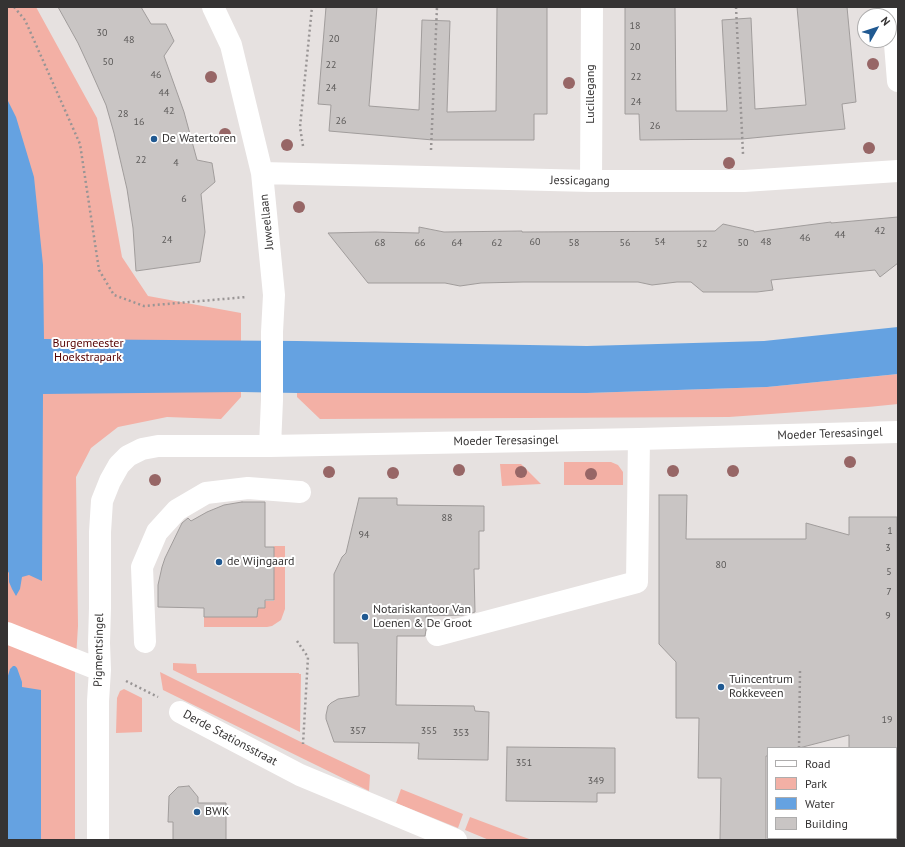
<!DOCTYPE html>
<html>
<head>
<meta charset="utf-8">
<style>
  body { margin:0 }
  #map { position:relative; width:905px; height:847px; overflow:hidden; background:#e6e1e0; font-family:"PT Sans",sans-serif }
  canvas { display:block }
  .frame { position:absolute; inset:0; border:8px solid #353333; pointer-events:none }
  .legend { position:absolute; left:767px; top:747px; width:130px; height:92px; box-sizing:border-box; background:#fff; border:1px solid #aeadad; margin:0; padding:5px 7px; list-style:none; font-size:12px; color:#353333 }
  .legend li { display:flex; align-items:center; gap:8px; height:20px }
  .legend b { width:20px; border:1px solid #aeadad }
  .north { position:absolute; left:857px; top:8px; width:40px; height:40px; box-sizing:border-box; background:#fff; border:1px solid #aeadad; border-radius:50%; rotate:51deg; font-size:11px; font-weight:700; line-height:16px; text-align:center; color:#353333 }
  .north::after { content:''; display:block; margin:auto; width:14px; height:18px; background:#205991; clip-path:polygon(50% 0,100% 100%,50% 72%,0 100%) }
</style>
</head>
<body>
<div id="map">
<canvas width="905" height="847"></canvas>
<div class="frame"></div>
<ul class="legend">
<li><b style="height:5px;background:#fff"></b>Road</li>
<li><b style="height:11px;background:#f3b0a5"></b>Park</li>
<li><b style="height:11px;background:#65a2e1"></b>Water</li>
<li><b style="height:11px;background:#c9c5c4"></b>Building</li>
</ul>
<div class="north">N</div>
</div>
<script>
const c = document.querySelector('canvas').getContext('2d');
c.lineJoin = 'round';
function fillPath(path, color) {
  c.fillStyle = color;
  c.fill(path, 'evenodd');
}
function poly(rows) {
  const path = new Path2D();
  for (const r of rows) {
    path.moveTo(r[0], r[1]);
    for (let i = 2; i < r.length; i += 2) path.lineTo(r[i], r[i + 1]);
  }
  return path;
}
function stroke(path, color, width, dash) {
  c.strokeStyle = color;
  c.lineWidth = width;
  c.lineCap = dash ? 'butt' : 'round';
  c.setLineDash(dash || []);
  c.stroke(path);
}
function label(font, color, halo, rows, align = 'center') {
  c.font = font + ' "PT Sans",sans-serif';
  c.lineWidth = 4;
  c.setLineDash([]);
  c.textBaseline = 'middle';
  c.strokeStyle = halo;
  c.fillStyle = color;
  for (const [text, x, y, turn = 0] of rows) {
    c.save();
    c.translate(x, y);
    c.rotate((+turn || 0) * Math.PI / 180);
    c.textAlign = isNaN(turn) ? turn : align;
    if (halo) c.strokeText(text, 0, 0);
    c.fillText(text, 0, 0);
    c.restore();
  }
}
const green = poly([
  [7,7,36,7,97,118,122,257,148,296,241,313,241,397,221,419,167,417,118,427,91,448,76,477,78,626,75,674,75,840,7,840],
  [898,374,898,404,868,407,729,417,320,419,297,397,297,393,587,393,767,387],
  [564,462,611,462,618,465,623,472,623,485,564,485],
  [500,464,521,464,541,484,502,486],
  [274,546,285,546,285,609,281,620,272,626,267,627,204,627,204,617,257,617,257,608,265,608,265,601,274,601],
  [173,663,196,664,197,673,299,673,299,674,301,674,300,732,173,670],
  [160,672,315,749,370,775,369,791,163,690],
  [124,689,142,698,142,732,116,733,117,698,120,691],
  [401,789,463,814,458,828,396,803],
  [470,817,518,835,532,840,489,840,465,830]
]);
const water = poly([
  [7,99,16,117,34,177,43,265,44,339,297,341,587,346,764,341,898,327,898,374,767,387,587,393,297,393,241,392,43,394,42,581,29,575,22,577,20,589,16,596,12,589,9,582,9,573,7,570],
  [13,666,15,666,17,668,22,682,22,687,41,690,41,840,7,840,7,679,10,669]
]);
const building = poly([
  [58,7,141,7,151,24,166,24,174,41,164,56,184,112,197,160,212,163,215,182,201,194,205,232,200,262,136,271,133,228,127,189,114,133,106,105,90,69,78,43,58,7],
  [326,7,377,7,369,106,419,110,422,20,450,21,447,112,496,111,497,7,547,7,547,114,534,114,534,140,433,140,329,131,331,105,318,104,326,7],
  [625,7,675,7,676,111,727,111,722,20,751,18,755,109,806,105,797,7,847,7,856,102,842,104,845,129,742,139,640,140,639,114,625,114,625,7],
  [898,217,898,263,880,277,875,270,771,280,773,290,757,292,703,292,691,282,677,282,652,285,638,282,523,282,481,283,460,286,445,283,368,283,328,233,375,232,419,233,419,227,444,232,522,231,522,232,715,231,723,224,754,231,754,232,831,222,831,223,898,217],
  [659,495,687,495,686,539,806,539,806,523,849,535,849,517,897,517,898,748,849,748,849,735,799,748,768,748,768,756,766,756,766,840,720,840,721,778,698,778,699,718,676,718,676,662,659,644,659,495],
  [359,498,397,498,397,505,484,506,484,531,479,531,479,569,474,569,475,612,463,615,426,616,426,630,425,636,397,636,396,705,474,706,475,711,489,712,488,760,418,759,419,743,334,742,326,719,326,715,328,706,331,703,338,699,359,696,358,643,334,643,334,574,342,557,346,553,359,498],
  [242,502,265,502,265,547,274,547,274,600,265,600,265,608,258,608,257,617,204,617,204,608,158,607,158,585,162,567,165,558,182,523,188,518,191,521,207,512,224,505,242,502],
  [507,747,615,748,615,793,597,793,597,802,506,801,507,747],
  [189,786,198,797,198,803,226,803,226,840,173,840,173,822,168,822,169,796,178,787,189,786]
]);
const path = poly([
  [14,7,25,20,80,144,99,270,114,295,144,306,246,297],
  [736,7,743,154],
  [303,146,300,127,312,7],
  [431,150,437,7],
  [297,641,308,657,303,744],
  [126,681,158,697],
  [799,748,800,671],
  [896,801,898,801]
]);
const minor = poly([
  [213,7,231,45,262,173,274,295,272,332,272,400,270,446],
  [892,7,898,81],
  [262,173,591,181,744,181,898,171],
  [591,181,592,7],
  [7,633,100,670],
  [437,635,637,582,639,439],
  [145,642,142,567,157,532,177,510,206,493,248,488,300,492],
  [180,712,300,775,456,840],
  [98,840,98,701,100,670,99,643,100,608,100,532,102,501,110,481,119,465,128,456,142,449,158,446,270,446,639,439,898,432]
]);
const trees = [
  [873,64],
  [211,77],
  [569,83],
  [225,134],
  [287,145],
  [869,148],
  [729,163],
  [299,207],
  [850,462],
  [459,470],
  [673,471],
  [733,471],
  [329,472],
  [521,472],
  [393,473],
  [591,474],
  [155,480]
];
const markers = [
  [154,139,4,"#205991"],
  [219,562,4,"#205991"],
  [365,617,4,"#205991"],
  [721,687,4,"#205991"],
  [197,812,4,"#205991"]
];
const numberNames = [
  ["18",635,26],
  ["30",102,33],
  ["20",334,39],
  ["48",129,40],
  ["20",635,47],
  ["50",108,62],
  ["22",331,65],
  ["46",156,75],
  ["22",636,77],
  ["24",331,88],
  ["44",164,93],
  ["24",636,102],
  ["42",169,111],
  ["28",123,114],
  ["26",341,121],
  ["16",139,122],
  ["26",655,126],
  ["22",141,160],
  ["4",176,163],
  ["6",184,199],
  ["42",880,231],
  ["44",840,235],
  ["46",805,238],
  ["24",167,240],
  ["60",535,242],
  ["54",660,242],
  ["48",766,242],
  ["68",380,243],
  ["66",420,243],
  ["64",457,243],
  ["62",497,243],
  ["58",574,243],
  ["56",625,243],
  ["50",743,243],
  ["52",702,244],
  ["88",447,518],
  ["1",890,531],
  ["94",364,535],
  ["3",888,548],
  ["80",721,565],
  ["5",889,572],
  ["7",889,592],
  ["9",888,616],
  ["19",887,720],
  ["357",358,731],
  ["355",429,731],
  ["353",461,733],
  ["351",524,763],
  ["349",596,781]
];
const streetNames = [
  ["Lucillegang",591,94,-90],
  ["Jessicagang",580,181,1],
  ["Juweellaan",267,222,-96],
  ["Moeder Teresasingel",830,434,-2],
  ["Moeder Teresasingel",506,441,-1],
  ["Pigmentsingel",99,650,-89],
  ["Derde Stationsstraat",230,738,28]
];
const poiNames = [
  ["De Watertoren",162,139],
  ["de Wijngaard",227,562],
  ["Notariskantoor Van",373,610],
  ["Loenen & De Groot",373,624],
  ["Tuincentrum",729,680],
  ["Rokkeveen",729,694],
  ["BWK",205,812]
];
const parkNames = [
  ["Burgemeester",88,344],
  ["Hoekstrapark",88,358]
];
fillPath(green, '#f3b0a5');
fillPath(water, '#65a2e1');
fillPath(building, '#c9c5c4');
stroke(building, '#a09c9b', 1);
stroke(path, '#999595', 2.5, [2, 3]);
stroke(minor, '#fff', 22);
c.fillStyle = '#976666';
for (const [x, y] of trees) {
  c.beginPath();
  c.arc(x, y, 6, 0, 2 * Math.PI);
  c.fill();
}
for (const [x, y, r, color] of markers) {
  const dot = new Path2D();
  dot.arc(x, y, r, 0, 2 * Math.PI);
  c.fillStyle = color;
  c.fill(dot);
  stroke(dot, '#fff', 1.5);
}
label('10px', '#5a5857', null, numberNames);
label('12px', '#353333', '#fff', streetNames);
label('12px', '#353333', '#fff', poiNames, 'left');
label('12px', '#560202', '#fff', parkNames);
</script>
</body>
</html>
